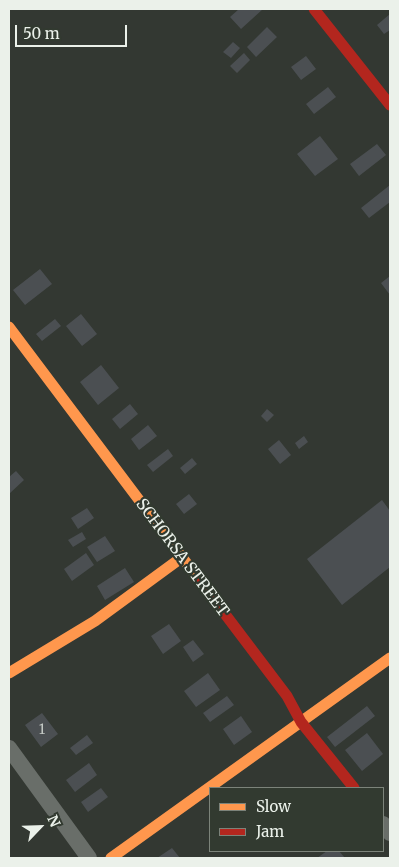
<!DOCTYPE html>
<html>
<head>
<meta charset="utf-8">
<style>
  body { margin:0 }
  #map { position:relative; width:399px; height:867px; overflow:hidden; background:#333832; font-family:Merriweather,serif }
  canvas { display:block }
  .frame { position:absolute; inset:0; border:10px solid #ebf1ea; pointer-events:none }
  .legend { position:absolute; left:209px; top:787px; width:175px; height:65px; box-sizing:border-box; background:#323a30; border:1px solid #7c837a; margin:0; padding:6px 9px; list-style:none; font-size:15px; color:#ebf1ea }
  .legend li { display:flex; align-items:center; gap:10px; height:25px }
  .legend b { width:25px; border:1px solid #7c837a }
  .north { position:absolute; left:15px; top:802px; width:50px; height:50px; -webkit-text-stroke:4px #323a30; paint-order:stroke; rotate:66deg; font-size:14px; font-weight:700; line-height:20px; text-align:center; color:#ebf1ea }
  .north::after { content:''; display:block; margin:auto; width:18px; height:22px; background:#ebf1ea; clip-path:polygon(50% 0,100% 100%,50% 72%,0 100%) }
  .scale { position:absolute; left:15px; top:25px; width:112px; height:22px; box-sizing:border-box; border:2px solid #ebf1ea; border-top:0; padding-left:6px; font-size:15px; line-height:18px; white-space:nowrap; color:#ebf1ea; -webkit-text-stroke:4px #323a30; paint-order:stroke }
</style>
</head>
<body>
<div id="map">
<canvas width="399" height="867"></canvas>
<div class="frame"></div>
<ul class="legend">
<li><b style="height:6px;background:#ff974d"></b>Slow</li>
<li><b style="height:6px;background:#b3261e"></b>Jam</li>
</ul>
<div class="north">N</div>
<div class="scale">50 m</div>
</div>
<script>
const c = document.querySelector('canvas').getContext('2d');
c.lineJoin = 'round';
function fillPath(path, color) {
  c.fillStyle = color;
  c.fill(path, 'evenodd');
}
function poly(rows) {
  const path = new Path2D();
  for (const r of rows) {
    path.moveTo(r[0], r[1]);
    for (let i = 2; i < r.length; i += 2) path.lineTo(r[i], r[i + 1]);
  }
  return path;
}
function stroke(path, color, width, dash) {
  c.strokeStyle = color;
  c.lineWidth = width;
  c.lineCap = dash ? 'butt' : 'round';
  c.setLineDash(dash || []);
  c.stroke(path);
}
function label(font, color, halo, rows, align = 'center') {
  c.font = font + ' Merriweather,serif';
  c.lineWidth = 4.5;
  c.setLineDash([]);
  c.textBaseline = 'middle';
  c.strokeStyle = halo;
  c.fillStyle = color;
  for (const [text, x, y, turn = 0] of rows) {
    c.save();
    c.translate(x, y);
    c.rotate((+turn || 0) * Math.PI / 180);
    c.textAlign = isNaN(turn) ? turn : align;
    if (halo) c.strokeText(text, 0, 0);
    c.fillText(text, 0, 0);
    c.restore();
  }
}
const building = poly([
  [239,9,263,9,241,29,230,17],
  [390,14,390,30,384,34,377,25],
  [267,27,277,37,256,57,247,47],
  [233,42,240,48,231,58,223,52],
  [244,53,250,60,237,73,230,66],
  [306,56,316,69,301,80,291,67],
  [328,87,336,97,314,114,306,104],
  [320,136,338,159,315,176,297,154],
  [377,144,386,155,359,176,350,164],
  [390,185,390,202,369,218,361,208],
  [40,269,52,284,25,305,13,290],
  [390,276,390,295,381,283],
  [81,314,97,334,82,346,66,326],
  [55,319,61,326,42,341,36,334],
  [101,365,119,388,98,405,80,382],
  [130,404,138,414,120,429,112,419],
  [267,409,274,415,267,422,261,416],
  [148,425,157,436,139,450,131,439],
  [304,436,308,442,299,449,295,443],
  [279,440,291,455,280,464,268,449],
  [168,449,173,456,153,472,147,465],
  [192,458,197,464,185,474,180,468],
  [16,471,24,480,9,494,9,477],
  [189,494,197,504,184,514,176,504],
  [382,500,390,511,390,567,342,605,307,559],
  [87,508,94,518,78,529,71,518],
  [82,532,86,539,73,547,68,540],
  [105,536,115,551,97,562,87,547],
  [86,553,94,565,72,581,64,569],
  [125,568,134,582,105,600,97,586],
  [169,624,181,641,163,654,151,636],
  [193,640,204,654,193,662,183,647],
  [208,673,220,690,196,707,184,691],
  [227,696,234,705,210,722,203,713],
  [367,706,375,716,335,747,327,737],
  [42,713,58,734,41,747,25,725],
  [241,716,252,732,234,745,223,729],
  [367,733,383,754,362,771,345,750],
  [87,735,93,743,76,755,70,748],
  [89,763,97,775,75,792,66,780],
  [101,788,108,797,88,812,81,802],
  [172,848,180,858,157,858],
  [327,851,339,851,345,858,317,858]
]);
const street = poly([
  [9,748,89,858],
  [383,824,390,833]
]);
const slow = poly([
  [9,327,200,581],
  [9,673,95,621,181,558],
  [111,858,390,658]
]);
const jam = poly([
  [314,9,390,105],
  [200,581,287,696,301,722,354,788]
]);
const numberNames = [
  ["1",42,730]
];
const streetNames = [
  ["SCHORSA STREET",182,558,53]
];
fillPath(building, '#4b4f52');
stroke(street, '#696e69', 16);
stroke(slow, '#ff974d', 11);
stroke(jam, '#b3261e', 11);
label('14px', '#c3c8c4', null, numberNames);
label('16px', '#ebf1ea', '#323a30', streetNames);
</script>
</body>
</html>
